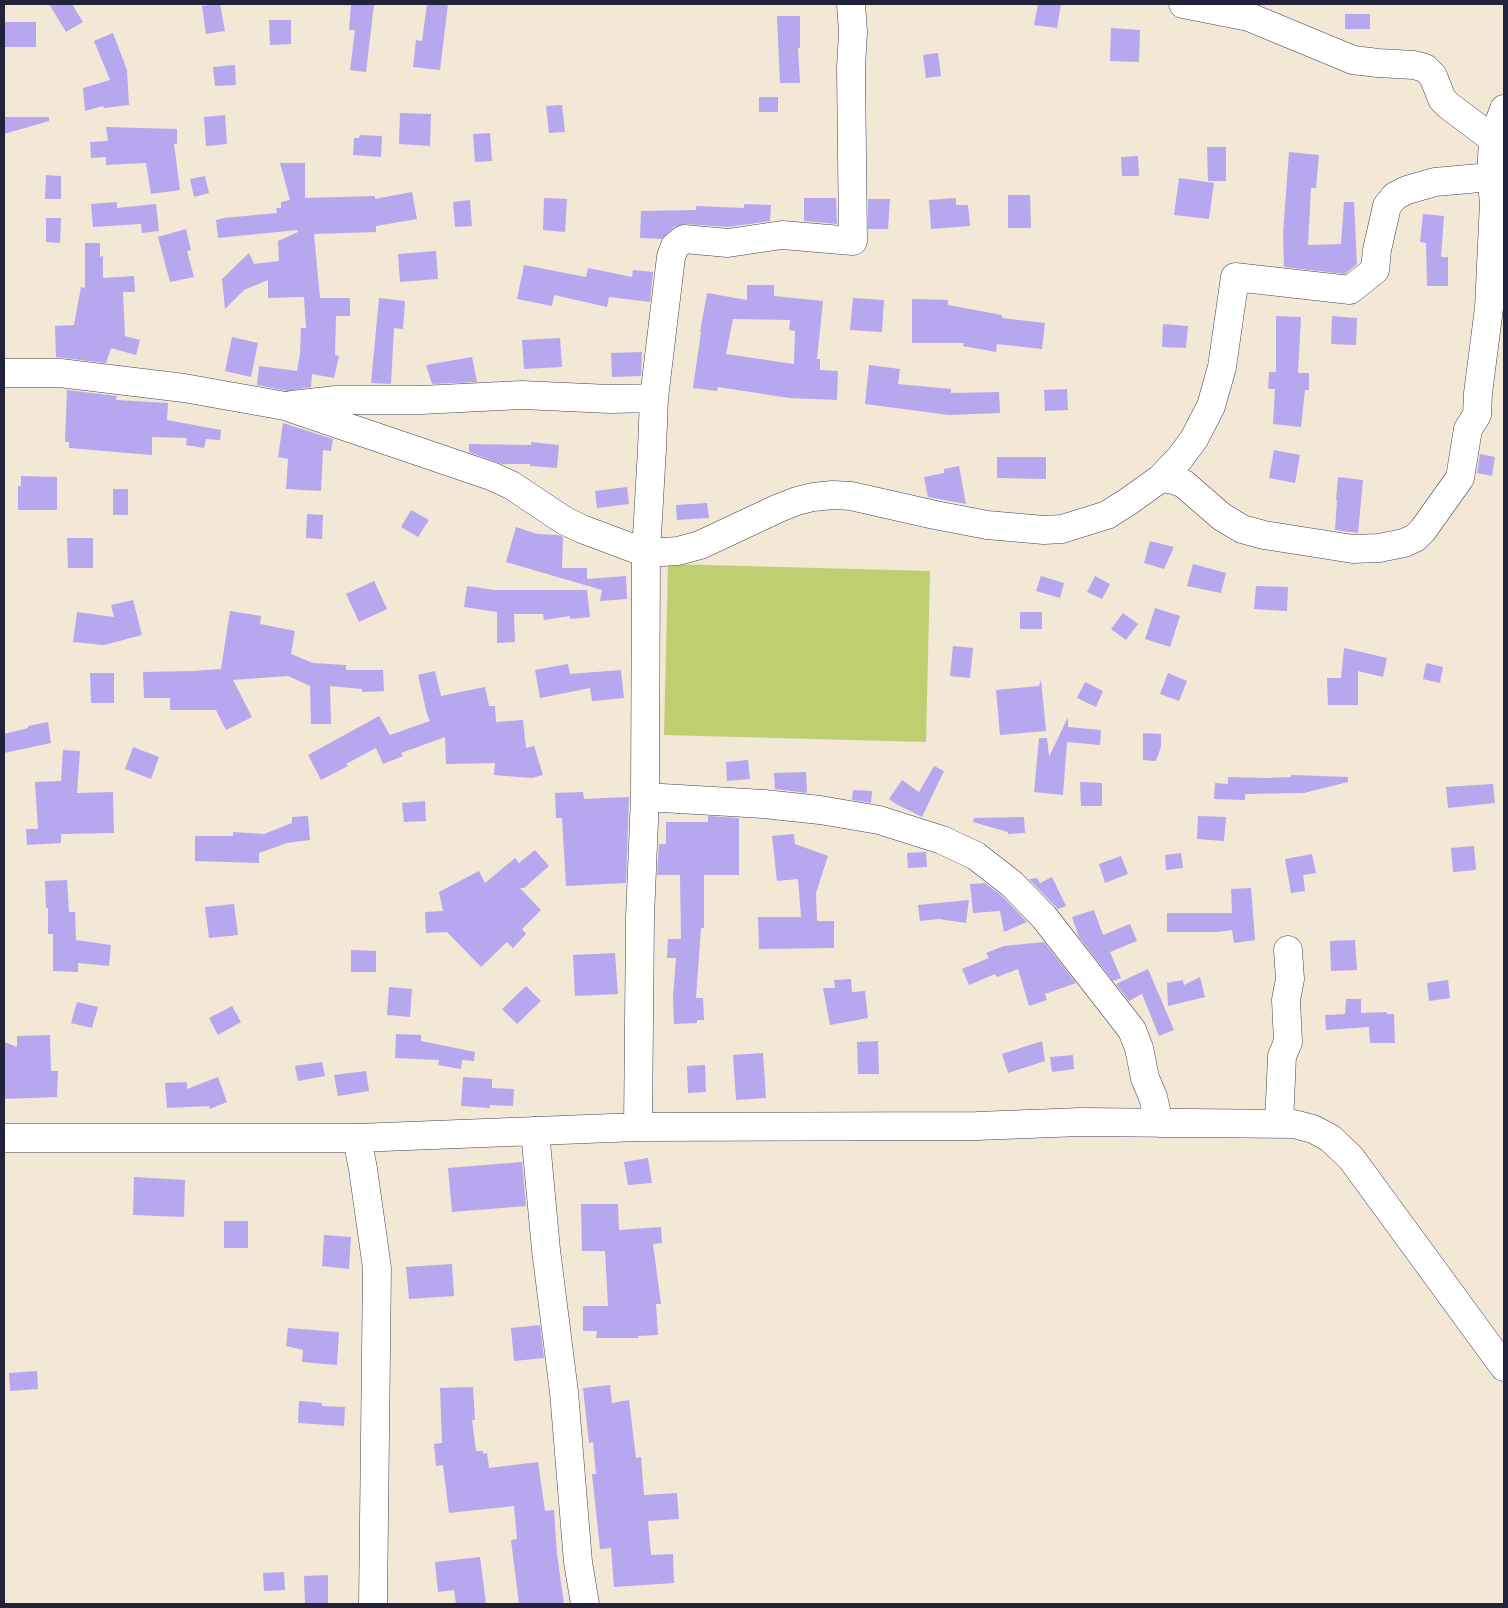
<!DOCTYPE html>
<html>
<head>
<meta charset="utf-8">
<style>
  body { margin:0 }
  #map { position:relative; width:1508px; height:1608px; overflow:hidden; background:#f3e7d5; font-family:"Shantell Sans",sans-serif }
  canvas { display:block }
  .frame { position:absolute; inset:0; border:5px solid #22223b; pointer-events:none }
</style>
</head>
<body>
<div id="map">
<canvas width="1508" height="1608"></canvas>
<div class="frame"></div>
</div>
<script>
const c = document.querySelector('canvas').getContext('2d');
c.lineJoin = 'round';
function fillPath(path, color) {
  c.fillStyle = color;
  c.fill(path, 'evenodd');
}
function poly(rows) {
  const path = new Path2D();
  for (const r of rows) {
    path.moveTo(r[0], r[1]);
    for (let i = 2; i < r.length; i += 2) path.lineTo(r[i], r[i + 1]);
  }
  return path;
}
function stroke(path, color, width, dash) {
  c.strokeStyle = color;
  c.lineWidth = width;
  c.lineCap = dash ? 'butt' : 'round';
  c.setLineDash(dash || []);
  c.stroke(path);
}
const green = poly([
  [668,564,930,571,926,742,664,735]
]);
const building = poly([
  [49,4,72,4,83,22,66,32],
  [220,4,225,31,206,34,202,6],
  [351,4,374,5,366,72,350,70,355,30,349,30],
  [427,4,448,4,440,70,413,67,416,40,422,41],
  [1038,4,1061,4,1057,28,1034,25],
  [1345,14,1370,14,1370,29,1345,29],
  [777,16,800,16,800,48,798,48,800,83,780,83],
  [269,20,291,20,291,44,270,45],
  [4,22,36,22,36,47,4,47],
  [1111,28,1140,30,1139,62,1110,61],
  [113,33,127,70,129,105,104,108,103,106,85,111,83,88,110,80,94,41],
  [938,53,941,76,926,78,923,55],
  [235,65,236,85,215,86,213,67],
  [759,97,778,97,778,112,759,112],
  [562,105,565,132,549,133,546,106],
  [400,113,431,114,430,146,399,144],
  [225,115,227,144,206,146,204,117],
  [4,117,49,117,49,121,4,134],
  [106,127,177,129,177,144,174,144,180,190,151,194,146,163,106,165,106,157,91,158,90,142,108,141],
  [490,133,492,161,475,162,473,134],
  [360,135,382,136,381,157,353,155,354,138,359,138],
  [1207,147,1226,147,1226,181,1208,181],
  [1289,152,1319,155,1316,188,1311,188,1308,245,1341,244,1344,202,1354,202,1357,264,1345,274,1284,267,1283,234],
  [1138,156,1139,176,1122,176,1121,157],
  [280,163,305,163,305,198,375,196,375,199,412,192,417,219,376,226,376,232,314,234,320,298,350,298,350,316,336,316,335,355,339,356,334,378,312,374,311,387,287,391,257,385,259,366,297,371,300,354,301,328,306,328,304,297,268,298,268,280,244,290,225,309,222,279,249,253,254,264,279,261,278,241,298,232,297,230,218,238,216,220,224,218,277,213,276,208,281,208,281,202,290,200],
  [46,175,61,176,61,199,45,199],
  [205,176,209,193,194,197,190,179],
  [1179,178,1214,183,1209,219,1174,215],
  [1008,195,1030,195,1031,228,1008,228],
  [544,198,567,199,565,232,543,230],
  [804,198,836,198,837,224,804,221],
  [956,198,956,205,968,205,970,226,931,229,929,200],
  [868,199,890,199,888,229,868,229],
  [470,200,472,226,455,227,453,202],
  [117,202,117,208,156,204,159,231,142,233,141,224,93,227,91,204],
  [744,204,771,205,770,221,728,227,685,224,674,227,662,239,640,238,641,211,696,210,696,206,744,208],
  [1423,214,1444,216,1441,257,1448,257,1448,286,1427,286,1426,243,1420,242],
  [46,218,61,218,60,243,46,242],
  [186,229,191,250,187,251,194,277,170,282,158,237],
  [85,243,100,243,100,257,103,256,103,278,134,276,135,292,123,292,125,336,140,340,136,355,111,348,106,363,56,357,55,326,74,325,81,287,85,288],
  [436,251,438,279,400,282,398,254],
  [524,265,586,277,588,268,632,277,633,270,653,272,650,302,609,297,607,307,554,295,552,306,517,299],
  [747,285,774,285,774,296,823,301,817,359,820,359,820,370,838,371,837,400,789,398,718,387,717,391,693,388,701,332,700,332,707,293,747,300],
  [733,319,790,320,789,330,795,331,794,364,726,354],
  [379,298,405,301,403,329,394,328,391,384,371,383],
  [853,298,884,300,882,332,850,330],
  [912,299,948,300,948,305,1002,315,1002,318,1045,323,1042,349,997,344,996,352,963,346,964,343,912,343],
  [1276,316,1301,317,1298,373,1309,373,1309,390,1305,390,1301,427,1273,424,1275,389,1268,389,1269,372,1276,372],
  [1332,316,1357,318,1356,345,1331,344],
  [1163,324,1188,326,1186,348,1162,347],
  [232,337,258,343,251,377,225,371],
  [560,338,562,367,524,369,522,340],
  [642,352,641,376,612,377,611,353],
  [472,357,477,382,432,384,426,365],
  [869,365,900,369,898,384,951,389,951,393,999,392,1000,413,949,415,865,404],
  [1067,389,1068,410,1045,411,1044,390],
  [67,390,117,396,116,400,168,403,167,420,221,430,220,440,206,439,204,448,186,445,187,438,152,437,152,455,69,448,69,442,65,442],
  [283,423,333,439,331,451,323,450,321,491,286,489,288,459,278,457],
  [531,442,559,445,557,468,530,466,530,464,501,464,469,452,469,444,531,445],
  [1274,450,1300,455,1295,483,1269,478],
  [1480,454,1495,457,1492,476,1477,473],
  [997,457,1046,457,1046,479,997,478],
  [959,466,966,504,928,497,924,477,944,473,944,469],
  [21,476,57,477,57,510,18,510,18,486,21,486],
  [1338,477,1363,480,1358,533,1335,530,1337,500,1336,500],
  [627,487,629,504,597,508,595,491],
  [113,489,128,489,128,515,113,515],
  [707,503,709,518,677,520,676,505],
  [411,510,429,520,418,537,401,527],
  [307,514,323,515,322,539,306,538],
  [516,527,537,534,558,535,563,537,562,568,587,568,587,579,626,576,627,599,600,601,602,590,506,562],
  [67,538,93,538,93,568,68,568],
  [1150,541,1174,547,1164,569,1144,563],
  [1193,564,1226,573,1221,593,1187,586],
  [1041,576,1064,583,1060,598,1036,591],
  [1095,576,1110,584,1102,599,1087,592],
  [374,581,387,609,359,622,346,594],
  [467,586,494,590,587,590,590,617,570,619,570,616,544,620,543,614,514,614,515,642,497,643,497,612,464,607],
  [1256,586,1288,587,1287,611,1254,609],
  [133,600,142,635,104,645,73,642,77,612,114,617,111,605],
  [1155,608,1180,616,1170,647,1145,639],
  [230,611,261,616,260,624,295,631,291,654,313,663,346,665,346,670,383,670,384,691,362,692,362,689,330,686,331,724,311,724,310,686,288,676,233,680,252,717,226,730,216,710,170,710,170,698,144,698,143,672,193,671,221,669],
  [1020,612,1042,612,1042,629,1020,629],
  [1123,613,1138,624,1126,640,1111,629],
  [953,646,973,648,970,678,950,676],
  [1344,648,1387,658,1383,677,1358,671,1358,705,1328,705,1327,678,1341,678],
  [1426,663,1443,667,1440,683,1423,679],
  [568,664,570,674,621,670,624,698,592,701,590,688,540,698,535,670],
  [435,671,441,696,485,687,489,706,495,706,496,722,523,720,526,748,534,746,543,775,532,778,494,775,495,763,446,764,445,737,401,753,403,756,383,764,376,748,346,764,348,766,321,780,308,755,379,716,390,735,430,721,427,714,418,675],
  [90,673,114,673,114,703,91,703],
  [1168,673,1187,681,1179,701,1160,694],
  [1041,680,1046,731,1000,735,996,690,1039,686],
  [1085,682,1103,691,1096,707,1077,698],
  [1068,717,1068,727,1101,730,1100,745,1067,742,1063,795,1034,792,1039,738,1047,738,1049,757],
  [48,722,51,743,4,753,4,734,28,728,28,726],
  [1143,733,1161,734,1161,747,1156,761,1143,760],
  [133,747,159,757,151,779,125,769],
  [63,750,80,751,77,793,113,792,114,833,61,834,61,843,27,845,26,829,38,829,35,782,61,781],
  [748,760,750,779,727,781,726,762],
  [934,766,944,771,922,817,896,804,889,799,902,780,919,792],
  [806,772,807,793,775,789,774,773],
  [1291,775,1348,777,1348,782,1304,793,1245,794,1245,800,1214,799,1215,783,1228,784,1228,777,1267,778,1291,777],
  [1080,782,1102,783,1102,806,1081,806],
  [1493,784,1495,803,1448,808,1446,787],
  [853,790,872,791,871,803,852,800],
  [583,792,584,799,629,797,626,883,566,886,562,818,556,818,555,793],
  [425,801,426,821,404,822,402,803],
  [308,816,310,840,287,843,259,853,259,863,195,861,195,836,233,836,233,832,264,834,292,823,292,817],
  [708,816,739,818,739,875,704,875,704,928,701,928,696,998,703,998,704,1020,697,1020,697,1023,674,1024,673,997,676,958,667,958,668,939,681,939,680,875,657,875,659,844,666,844,666,822,708,822],
  [1198,816,1226,817,1224,841,1197,839],
  [1024,817,1025,833,1008,834,1008,832,973,822,974,818],
  [794,834,795,844,828,856,816,893,817,921,834,921,834,948,759,949,758,917,801,917,798,879,777,881,772,836],
  [1474,846,1476,870,1453,872,1451,848],
  [535,850,549,866,524,888,520,888,541,910,522,929,526,934,513,948,507,942,481,967,447,932,426,933,425,912,443,911,439,892,479,871,485,883,515,858,519,863],
  [926,852,927,867,908,868,907,853],
  [1181,853,1183,868,1166,870,1165,855],
  [1312,854,1316,873,1303,875,1305,891,1291,893,1285,859],
  [1121,856,1128,874,1105,883,1099,864],
  [1052,877,1066,906,1058,909,1029,879,1037,878,1040,883],
  [67,880,69,912,75,912,76,940,111,945,109,966,78,963,78,972,53,971,53,934,48,934,48,908,46,908,45,881],
  [985,883,1002,896,1027,922,1004,932,1000,911,973,913,970,884],
  [1251,888,1255,940,1234,943,1232,930,1217,932,1167,932,1167,913,1232,913,1231,889],
  [969,900,966,923,939,919,920,921,918,905],
  [234,904,238,935,209,938,205,907],
  [1094,910,1103,935,1130,924,1137,941,1110,952,1121,978,1113,981,1079,937,1072,917],
  [1355,940,1357,970,1331,971,1330,941],
  [1044,942,1076,983,1045,994,1047,1000,1029,1006,1018,969,997,977,995,974,969,985,962,969,989,958,986,953,1004,946],
  [351,950,376,951,376,972,351,972],
  [615,953,618,994,575,996,573,955],
  [1148,969,1174,1030,1159,1036,1142,994,1129,1001,1116,984],
  [1200,977,1205,997,1168,1006,1167,983,1183,980,1184,985],
  [851,979,852,992,865,991,868,1018,830,1025,823,988,835,988,834,980],
  [1448,980,1450,998,1429,1001,1427,983],
  [526,986,541,1001,517,1024,502,1009],
  [389,987,412,989,410,1017,387,1015],
  [1346,999,1361,999,1361,1013,1387,1012,1387,1014,1394,1014,1395,1043,1370,1043,1369,1027,1326,1030,1325,1015,1345,1014],
  [77,1002,98,1007,92,1028,71,1023],
  [232,1006,241,1022,218,1035,209,1018],
  [396,1034,421,1035,421,1041,475,1052,474,1061,462,1060,461,1069,438,1065,439,1060,395,1058],
  [50,1035,51,1071,58,1071,57,1097,4,1099,4,1042,17,1047,17,1036],
  [878,1041,879,1074,858,1074,857,1042],
  [1042,1041,1045,1061,1008,1073,1002,1054],
  [763,1053,766,1098,736,1100,733,1055],
  [1073,1055,1074,1069,1052,1072,1050,1057],
  [322,1062,325,1076,298,1081,295,1066],
  [705,1065,706,1092,688,1093,687,1066],
  [366,1071,369,1091,338,1096,334,1075],
  [218,1077,227,1102,210,1109,209,1106,167,1108,165,1083,187,1082,187,1089],
  [463,1077,492,1079,492,1088,514,1089,513,1106,490,1105,490,1108,461,1106],
  [648,1158,652,1183,628,1185,624,1162],
  [522,1162,526,1206,452,1212,448,1168],
  [134,1177,185,1180,184,1217,133,1215],
  [581,1204,618,1204,619,1230,661,1227,662,1243,653,1244,661,1304,656,1304,658,1335,638,1336,638,1338,596,1338,597,1331,583,1331,583,1306,608,1306,605,1251,582,1251],
  [224,1221,248,1221,248,1248,224,1248],
  [324,1235,351,1237,349,1269,322,1266],
  [452,1264,454,1296,409,1299,406,1267],
  [540,1325,544,1358,514,1361,511,1328],
  [288,1328,339,1332,337,1365,302,1362,303,1350,286,1346],
  [37,1371,38,1389,10,1391,9,1373],
  [610,1385,612,1403,629,1400,636,1458,641,1457,644,1495,677,1493,679,1519,648,1521,651,1555,673,1554,674,1583,614,1587,611,1548,600,1549,592,1474,596,1474,593,1442,589,1443,583,1388],
  [473,1387,475,1420,472,1420,476,1451,483,1451,483,1454,487,1453,489,1468,538,1462,545,1511,554,1510,557,1554,564,1604,519,1604,511,1540,517,1539,514,1506,449,1513,443,1465,436,1466,434,1444,442,1443,440,1388],
  [299,1401,322,1403,322,1406,345,1407,344,1426,298,1423],
  [480,1557,486,1604,456,1604,454,1590,438,1592,435,1562],
  [284,1572,285,1590,264,1591,263,1573],
  [328,1575,328,1604,305,1604,304,1576]
]);
const minor = poly([
  [1183,4,1249,17,1353,60,1378,63,1414,65,1425,68,1433,76,1442,99,1449,106,1493,139],
  [4,373,60,373,184,388,285,406,491,476,511,485,565,521,582,529,646,553,678,551,700,545,779,508,797,501,813,497,833,495,851,496,935,515,987,525,1044,530,1062,529,1107,515,1129,501,1161,478,1180,458,1194,439,1211,406,1222,367,1235,277,1350,290,1375,270,1377,250,1387,206,1395,196,1407,190,1435,182,1491,177],
  [654,398,671,257,675,246,684,239,728,243,782,235,853,241,851,68,853,32,851,4],
  [292,405,336,400,421,400,522,395,610,399,654,398,652,449,646,553,645,797,640,917,638,1127],
  [1161,478,1174,480,1184,484,1222,517,1242,529,1264,535,1353,549,1379,548,1404,543,1415,538,1423,530,1460,478,1468,429,1477,415,1478,393,1489,308,1494,202,1491,177,1493,139,1504,109],
  [645,797,764,804,820,810,879,820,942,840,976,856,1012,884,1044,917,1132,1030,1139,1048,1145,1078,1153,1097,1159,1123],
  [1279,1124,1282,1056,1288,1042,1286,1000,1290,979,1288,950],
  [535,1131,546,1250,564,1392,578,1562,585,1604],
  [4,1138,357,1138,638,1127,977,1126,1081,1122,1294,1124,1313,1129,1330,1138,1351,1158,1504,1367],
  [357,1138,363,1169,377,1268,373,1604]
]);
fillPath(green, '#becf72');
fillPath(building, '#b7a7ee');
stroke(minor, '#414052', 29);
stroke(minor, '#fff', 28);
</script>
</body>
</html>
